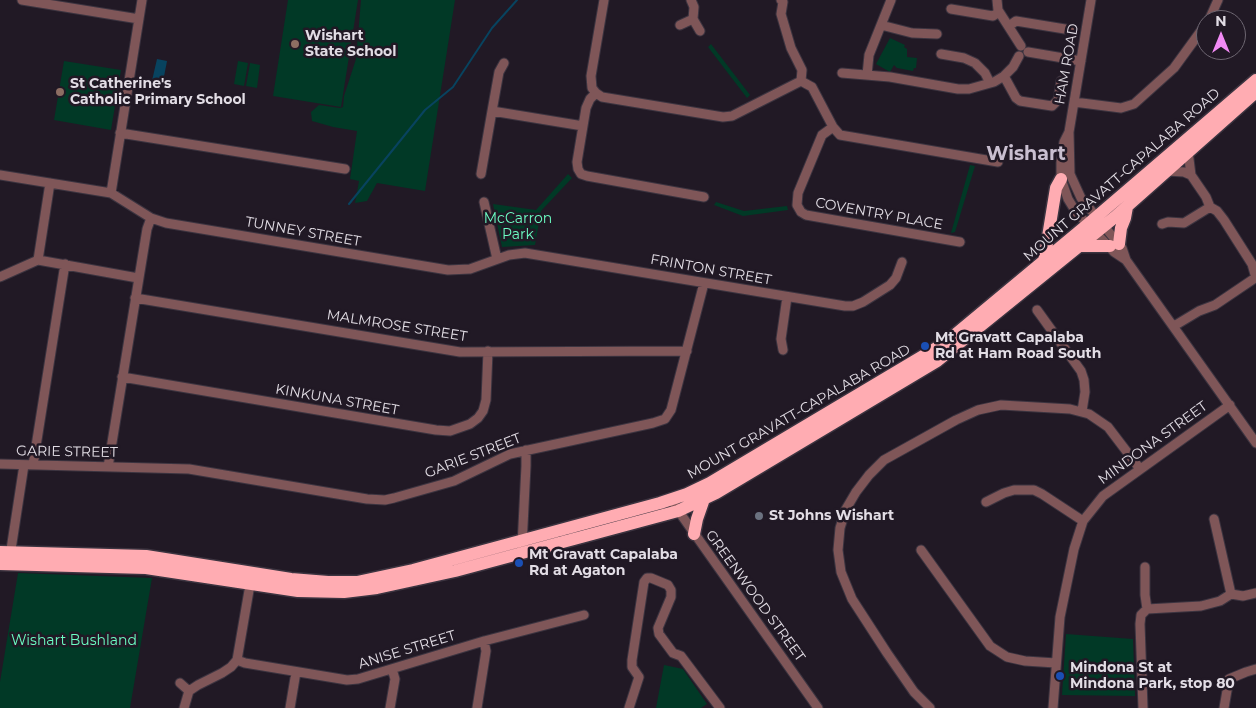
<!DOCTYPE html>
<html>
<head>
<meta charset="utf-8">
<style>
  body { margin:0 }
  #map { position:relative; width:1256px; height:708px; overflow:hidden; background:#211925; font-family:Montserrat,sans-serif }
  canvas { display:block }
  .north { position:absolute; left:1196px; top:10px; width:50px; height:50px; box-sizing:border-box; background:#211925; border:1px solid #6e6772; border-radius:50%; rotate:0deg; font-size:14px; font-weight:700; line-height:20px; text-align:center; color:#e2dde5 }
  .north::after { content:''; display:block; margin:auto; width:18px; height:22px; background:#f18af4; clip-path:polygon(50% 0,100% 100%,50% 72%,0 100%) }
</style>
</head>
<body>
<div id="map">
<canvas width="1256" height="708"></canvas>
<div class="north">N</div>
</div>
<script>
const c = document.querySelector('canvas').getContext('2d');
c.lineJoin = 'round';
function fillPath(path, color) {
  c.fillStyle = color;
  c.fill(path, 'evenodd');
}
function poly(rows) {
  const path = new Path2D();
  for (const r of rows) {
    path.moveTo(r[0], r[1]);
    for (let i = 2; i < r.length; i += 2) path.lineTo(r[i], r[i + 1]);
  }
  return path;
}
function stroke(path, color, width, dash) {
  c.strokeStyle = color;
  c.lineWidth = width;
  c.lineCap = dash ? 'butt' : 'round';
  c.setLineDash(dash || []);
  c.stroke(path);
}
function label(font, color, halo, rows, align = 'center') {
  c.font = font + ' Montserrat,sans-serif';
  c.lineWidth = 5;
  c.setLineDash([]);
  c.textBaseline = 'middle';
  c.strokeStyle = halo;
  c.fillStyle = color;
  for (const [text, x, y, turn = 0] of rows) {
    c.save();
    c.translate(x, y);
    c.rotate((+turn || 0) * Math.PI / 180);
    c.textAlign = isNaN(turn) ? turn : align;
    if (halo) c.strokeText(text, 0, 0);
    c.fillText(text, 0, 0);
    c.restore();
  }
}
const green = poly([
  [288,0,358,0,341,107,273,96],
  [361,0,455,0,425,191,377,183,367,201,355,203,359,181,350,179,357,131,333,127,312,121,311,112,319,105,340,108,343,107,344,96,356,59],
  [890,38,905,45,904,47,907,49,907,57,917,58,916,68,914,68,913,71,897,68,894,65,890,72,876,64],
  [711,44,750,95,747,98,708,47],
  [64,61,121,70,111,130,54,120],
  [238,61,248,63,244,86,234,84],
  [250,63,260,65,257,88,246,86],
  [970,165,975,166,955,232,951,233],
  [568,174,572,178,541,211,535,245,502,247,493,204,536,210],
  [716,202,744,211,787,206,788,210,743,216,714,205],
  [18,573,152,578,130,708,0,708,0,682],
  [1066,634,1133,639,1135,696,1062,695],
  [664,665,683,669,707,704,701,708,656,708]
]);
const water = poly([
  [157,59,167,61,162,87,151,85]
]);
const stream = poly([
  [349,204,425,110,453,87,492,28,517,0]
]);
const minor = poly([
  [22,0,139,19],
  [604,0,591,76,592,88,596,93,602,97,723,117,732,116,801,81],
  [691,0,694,7,693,19],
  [781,0,783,2,781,14,791,48,802,70,801,81,812,87,833,127,840,135,998,162],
  [997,0,998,10,1021,46],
  [1091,0,1069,132,1064,142,1061,162,1061,179,1068,199,1076,212,1114,252,1126,260],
  [951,9,993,16,999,12],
  [1209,20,1218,0],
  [680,25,693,19,700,31],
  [881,25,912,33,937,34],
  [1009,26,1016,21,1071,30],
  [1028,52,1081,61],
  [941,54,964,58,975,63,985,73,990,83],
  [842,73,890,77,958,89,969,89,994,82,1004,76,1013,67,1019,56],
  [867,75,869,55,891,0],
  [1004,76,1016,98,1020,101,1052,106,1058,100,1061,81],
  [596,93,590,99,586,108,577,162,578,169,581,174,587,176,704,197],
  [1074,102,1121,108,1134,104,1174,68,1206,24],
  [492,111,499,72,504,63],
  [833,127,822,135,798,193,797,205,801,212,806,215,960,242],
  [1069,132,1070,174,1081,198,1122,248,1126,260,1256,443],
  [120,133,345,169],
  [1188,151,1191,175,1206,197,1210,207,1217,211,1224,220,1252,264,1256,278],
  [1167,171,1184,172,1191,175],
  [481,174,492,111,583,126],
  [0,175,111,193,151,218,166,223,448,270,470,269,509,255,525,253,845,306,853,306,863,302,890,285,896,278,902,262],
  [111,193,142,0],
  [484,202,497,259],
  [1162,224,1168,222,1184,223,1210,207],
  [38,260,50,183],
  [0,277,38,260,138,278],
  [135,298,460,352,687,351],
  [1037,310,1081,371,1084,380,1085,392,1082,411],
  [1174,326,1199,311,1215,305,1255,278],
  [783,350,781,339,787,297],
  [122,377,436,430,450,431,470,424,478,418,483,411,486,400,488,351],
  [0,464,189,469,367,499,385,500,394,498,454,481,510,454,653,423,665,419,671,410,704,283],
  [33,465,65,264],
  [108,467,147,229,151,218],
  [986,502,1004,493,1014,490,1034,490,1042,494,1083,521],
  [675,506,818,708],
  [1214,519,1231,594],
  [522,546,526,466,526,450],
  [921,550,990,646,1007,657,1025,661,1056,663],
  [10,556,24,465],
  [1145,567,1145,595,1147,609],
  [237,660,245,663,347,680,358,679,484,641,584,615],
  [180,683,189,691],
  [184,708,189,691,198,685,222,673,231,667,237,660,251,579],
  [290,708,296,672],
  [390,708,395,679,392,669],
  [477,708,486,651,484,641],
  [629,708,639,677,632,667,632,660,644,582,647,578,651,578,668,585,671,590,671,597,658,628,659,634,673,653,681,656,720,708],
  [930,708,914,692,887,653,852,599,841,572,838,550,840,528,846,509,856,492,869,475,884,460,956,420,978,410,1001,405,1070,409,1089,414,1108,427,1140,469],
  [1053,708,1060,617,1074,549,1083,521,1103,496,1230,405],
  [1143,708,1140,624,1141,615,1147,609,1201,606,1220,601,1231,594,1243,596,1256,593],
  [1224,708,1229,679,1246,672,1256,669]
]);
const highway = poly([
  [1119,244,1121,228,1125,218,1127,207],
  [1080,246,1110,246],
  [1044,261,1056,188,1061,179],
  [694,534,697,519,704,499],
  [0,552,146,556,291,579,328,582,357,582,413,570,660,503,687,494,710,483,945,343,1088,224,1256,80],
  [0,564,146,568,298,591,344,592,377,588,455,571,678,511,716,493,937,361,1115,217,1256,92]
]);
const markers = [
  [295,44,5,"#8d6e63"],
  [60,92,5,"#8d6e63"],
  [925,346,5,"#1a4fb4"],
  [759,516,5,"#6b7280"],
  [519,563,5,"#1a4fb4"],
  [1060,676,5,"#1a4fb4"]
];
const poiNames = [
  ["Wishart",305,36],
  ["State School",305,52],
  ["St Catherine's",70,84],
  ["Catholic Primary School",70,100],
  ["Mt Gravatt Capalaba",935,338],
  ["Rd at Ham Road South",935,354],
  ["St Johns Wishart",769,516],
  ["Mt Gravatt Capalaba",529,555],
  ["Rd at Agaton",529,571],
  ["Mindona St at",1070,668],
  ["Mindona Park, stop 80",1070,684]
];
const streetNames = [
  ["HAM ROAD",1067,64,-80],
  ["MOUNT GRAVATT-CAPALABA ROAD",1122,175,-41],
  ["COVENTRY PLACE",879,214,10],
  ["TUNNEY STREET",303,232,10],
  ["FRINTON STREET",711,270,10],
  ["MALMROSE STREET",397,326,9],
  ["KINKUNA STREET",337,400,10],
  ["MOUNT GRAVATT-CAPALABA ROAD",799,412,-30],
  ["MINDONA STREET",1153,443,-36],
  ["GARIE STREET",67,452,1],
  ["GARIE STREET",473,456,-21],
  ["GREENWOOD STREET",755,596,54],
  ["ANISE STREET",407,650,-17]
];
const parkNames = [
  ["McCarron",518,219],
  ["Park",518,235],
  ["Wishart Bushland",74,641]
];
const districtNames = [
  ["Wishart",1026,154]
];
fillPath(green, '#013926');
fillPath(water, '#08435f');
stroke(stream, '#08435f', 2);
stroke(minor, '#3c3440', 11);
stroke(highway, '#3c3440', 15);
stroke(minor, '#7f5658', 9);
stroke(highway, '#ffacb2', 12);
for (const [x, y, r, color] of markers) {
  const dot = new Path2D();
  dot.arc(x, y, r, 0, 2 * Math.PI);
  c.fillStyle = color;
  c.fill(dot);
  stroke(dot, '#211925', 2);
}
label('bold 14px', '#e2dde5', '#211925', poiNames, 'left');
label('14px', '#e2dde5', '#211925', streetNames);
label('14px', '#6cfec4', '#211925', parkNames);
label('bold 19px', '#c9bfd0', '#211925', districtNames);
</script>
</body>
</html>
